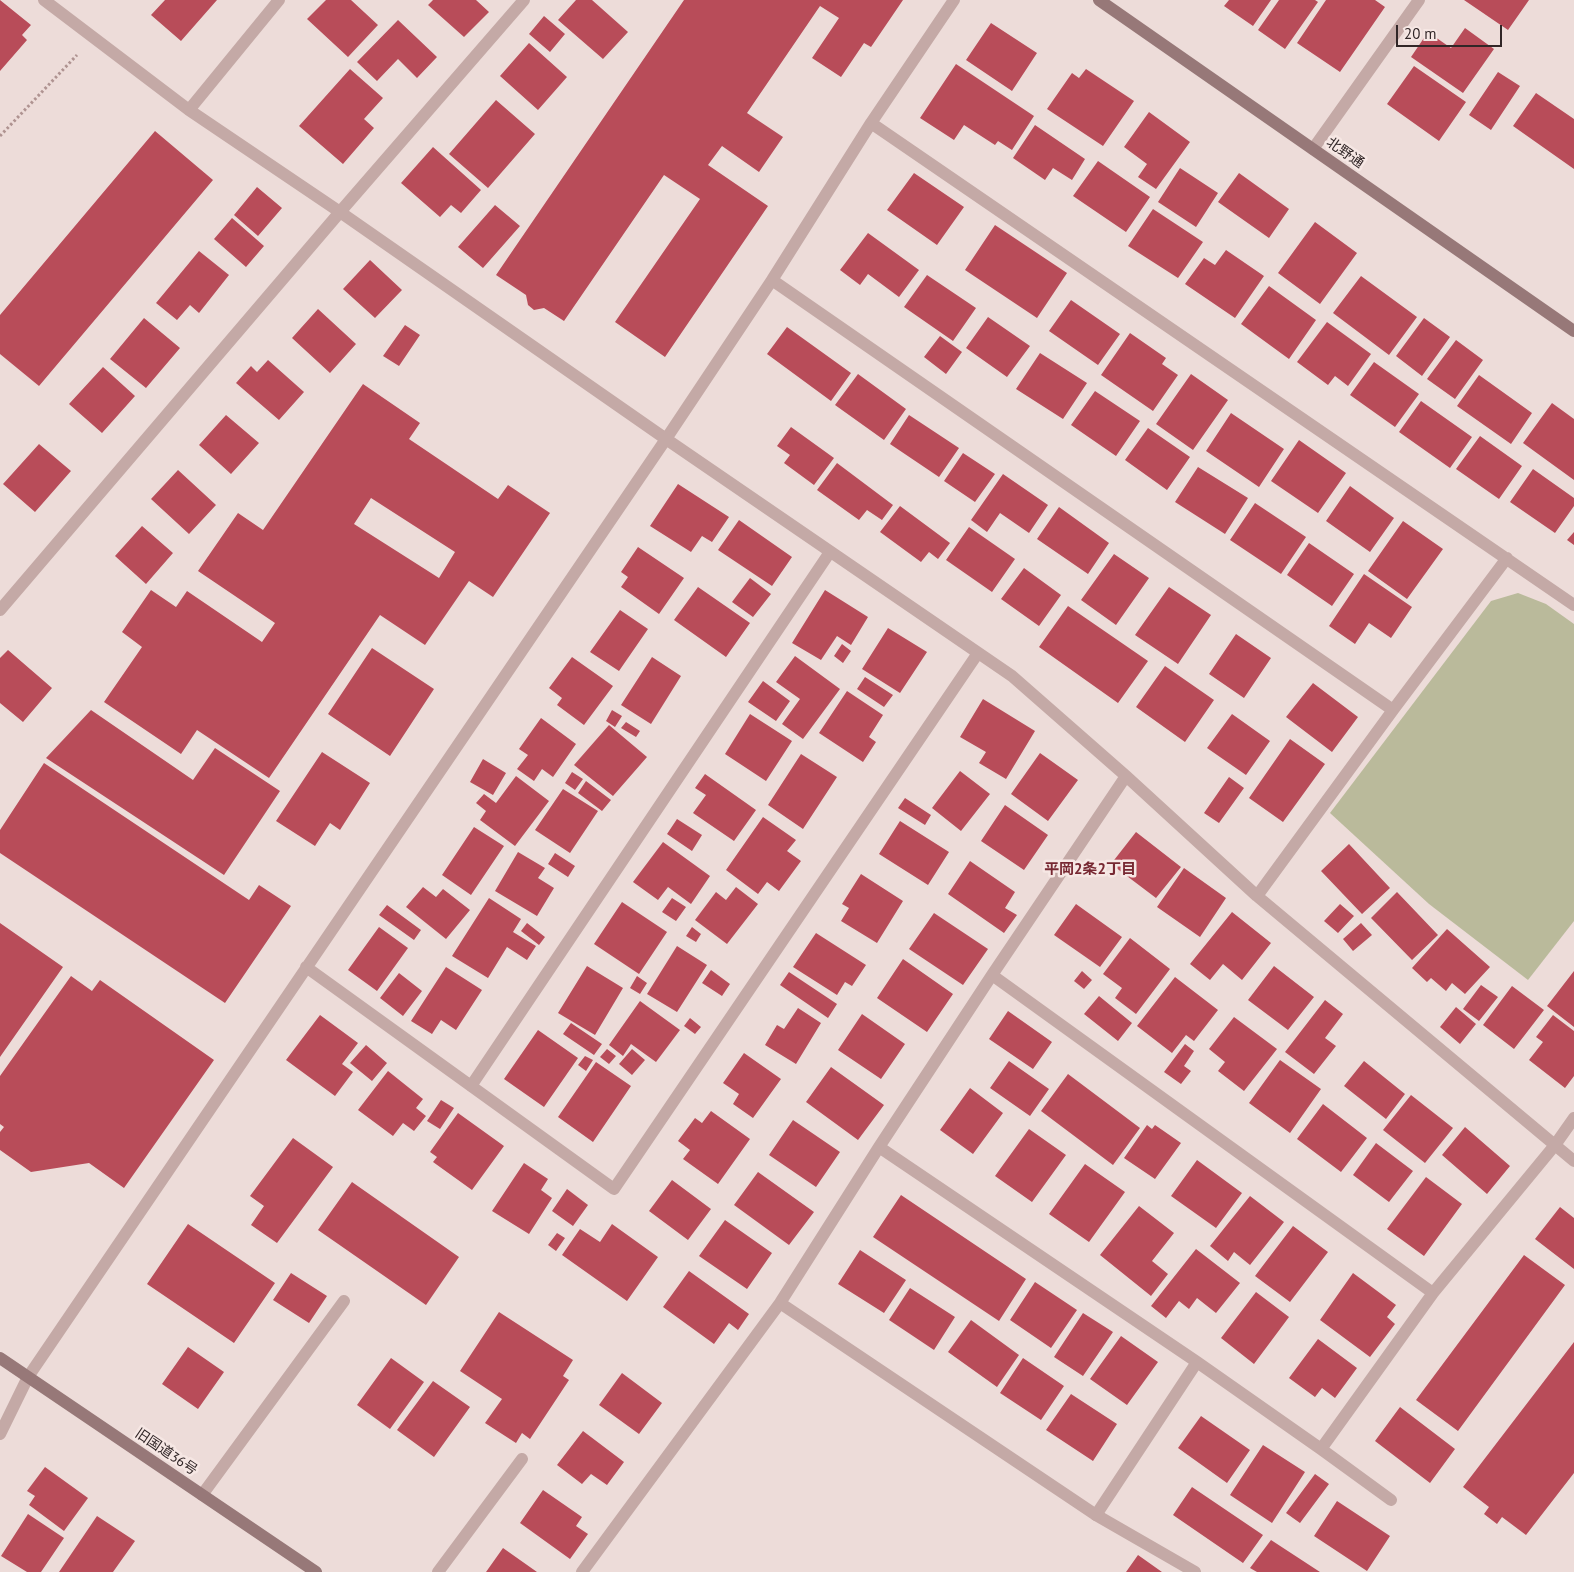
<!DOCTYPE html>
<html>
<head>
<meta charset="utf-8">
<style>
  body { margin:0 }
  #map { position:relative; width:1574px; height:1572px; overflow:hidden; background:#eddcd9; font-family:"PT Sans",sans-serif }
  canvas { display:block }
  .scale { position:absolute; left:1396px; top:25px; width:106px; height:22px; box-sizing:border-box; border:2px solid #312627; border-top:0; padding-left:6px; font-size:15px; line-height:18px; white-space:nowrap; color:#312627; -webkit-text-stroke:4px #f6e7e4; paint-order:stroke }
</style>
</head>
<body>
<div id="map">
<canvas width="1574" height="1572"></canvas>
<div class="scale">20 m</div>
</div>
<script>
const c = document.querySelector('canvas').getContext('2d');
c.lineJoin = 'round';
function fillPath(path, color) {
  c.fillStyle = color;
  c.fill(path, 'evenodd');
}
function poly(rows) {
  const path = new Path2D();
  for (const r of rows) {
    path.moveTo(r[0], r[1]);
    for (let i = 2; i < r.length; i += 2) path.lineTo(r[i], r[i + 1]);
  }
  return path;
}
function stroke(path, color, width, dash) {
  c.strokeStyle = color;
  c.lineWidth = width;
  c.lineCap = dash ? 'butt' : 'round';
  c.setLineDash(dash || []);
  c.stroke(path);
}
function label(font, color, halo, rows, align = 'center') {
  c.font = font + ' "PT Sans","Noto Sans JP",sans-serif';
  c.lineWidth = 5;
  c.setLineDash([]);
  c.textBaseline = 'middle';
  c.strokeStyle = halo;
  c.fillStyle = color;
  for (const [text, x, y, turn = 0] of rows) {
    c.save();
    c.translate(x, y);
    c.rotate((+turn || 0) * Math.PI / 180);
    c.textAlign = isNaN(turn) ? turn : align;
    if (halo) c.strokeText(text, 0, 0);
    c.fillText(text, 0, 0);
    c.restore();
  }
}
const green = poly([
  [1518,593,1546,604,1574,624,1574,921,1528,980,1429,904,1330,813,1491,601]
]);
const building = poly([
  [0,0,31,25,22,35,27,40,0,71],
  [165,0,217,0,181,41,151,15],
  [326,0,351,0,378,25,348,57,307,19],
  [433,0,476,0,489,12,464,37,428,5],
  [576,0,592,0,628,32,603,59,558,20],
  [684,0,903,0,871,47,864,43,841,77,812,58,839,18,820,6,747,113,783,137,759,172,722,146,708,165,768,206,665,357,615,322,700,199,664,175,564,321,544,308,534,310,528,305,526,295,496,275],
  [1229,0,1271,0,1253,26,1224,6],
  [1279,0,1315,0,1318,2,1285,49,1258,30],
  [1326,0,1375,0,1385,7,1340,72,1297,43],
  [1464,0,1529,0,1508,30],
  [544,16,565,34,550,52,529,34],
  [398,20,437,57,417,78,398,59,377,81,357,62],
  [991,23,1037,53,1012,91,966,60],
  [1465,28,1494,49,1463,93,1411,57,1428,32,1451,48],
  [529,43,567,77,538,110,500,76],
  [956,64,1034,116,1012,150,998,141,995,145,964,125,954,140,920,118],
  [1414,66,1466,102,1439,141,1387,104],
  [350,69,383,98,364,119,374,128,343,164,299,126],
  [1086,69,1134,101,1103,146,1047,109,1072,73,1079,78],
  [1498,72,1520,86,1491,130,1469,115],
  [1536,93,1574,119,1574,169,1513,126],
  [496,100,535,134,488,188,449,154],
  [1149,112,1190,142,1156,189,1138,177,1147,164,1124,147],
  [1035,125,1085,159,1072,180,1053,168,1045,180,1013,158],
  [155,131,213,180,39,386,0,354,0,315],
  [433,147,481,190,461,213,451,205,440,217,401,183],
  [1098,161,1150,197,1126,232,1073,196],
  [1180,168,1218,193,1196,227,1158,202],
  [914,173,964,207,937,245,887,210],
  [1239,173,1289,209,1269,238,1218,202],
  [257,187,282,208,258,236,234,215],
  [495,205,520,226,483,268,458,247],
  [1153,209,1203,242,1178,278,1128,246],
  [232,218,264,246,246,267,214,239],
  [1315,222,1357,253,1320,304,1278,273],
  [995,225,1067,273,1037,318,965,270],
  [868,233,919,270,899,297,868,274,860,285,840,270],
  [1226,250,1264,276,1235,318,1185,284,1204,258,1215,265],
  [199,251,229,275,199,313,190,305,177,320,156,303],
  [370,260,402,290,375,318,343,289],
  [927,275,976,308,953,341,904,307],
  [1361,276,1417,317,1389,355,1333,313],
  [1269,286,1316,320,1289,359,1241,324],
  [1071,300,1120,334,1098,365,1049,331],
  [318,309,356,344,330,373,292,338],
  [988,317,1030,346,1007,377,966,348],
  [144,318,180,348,146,388,110,359],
  [1424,318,1450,337,1422,376,1396,356],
  [1327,322,1371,354,1348,386,1335,376,1328,385,1297,362],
  [405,325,420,335,399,366,383,356],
  [787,327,851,373,831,401,767,354],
  [1130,333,1166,358,1162,364,1178,375,1153,411,1101,375],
  [940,336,962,352,946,374,924,357],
  [1456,340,1483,360,1455,399,1427,379],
  [1040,353,1087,383,1063,419,1016,389],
  [268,360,304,392,279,420,236,383,251,366,257,372],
  [1374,362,1419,394,1395,427,1350,395],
  [103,367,135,396,102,433,69,404],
  [858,374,906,409,884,440,835,405],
  [1191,374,1228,400,1193,450,1156,424],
  [1479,375,1532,413,1511,444,1457,406],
  [363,384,420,423,409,439,498,499,508,485,550,513,493,597,469,581,425,645,380,615,269,778,197,730,181,754,104,702,142,647,122,632,151,590,176,607,187,591,262,642,275,623,198,571,238,513,263,530],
  [371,498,455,552,439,578,354,524],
  [1095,391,1140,421,1116,456,1071,425],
  [1421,401,1472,437,1450,468,1399,432],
  [1552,403,1574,419,1574,480,1523,443],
  [1231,413,1284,449,1259,487,1206,451],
  [226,415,259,443,231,474,199,445],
  [909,415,959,448,939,477,890,444],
  [791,427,834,458,814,485,784,463,790,455,777,446],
  [1148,428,1190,457,1167,490,1125,460],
  [1480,436,1522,466,1499,499,1456,469],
  [1299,440,1346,473,1318,513,1271,481],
  [39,444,71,471,35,512,3,484],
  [963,453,995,474,975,502,944,481],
  [837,463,893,505,882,520,867,510,859,520,817,490],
  [1198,467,1248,498,1225,534,1175,502],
  [1533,469,1574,498,1574,506,1555,533,1510,502],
  [178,470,216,505,189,534,151,499],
  [1003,474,1048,505,1029,533,1000,513,987,532,971,520],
  [678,484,729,517,712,542,702,536,691,552,650,526],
  [1350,486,1394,518,1370,552,1326,521],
  [1255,503,1306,537,1281,574,1230,540],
  [900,506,950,543,938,559,929,552,921,562,880,532],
  [1059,507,1109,543,1088,574,1037,539],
  [739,520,792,557,772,586,718,550],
  [1403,521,1443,549,1407,599,1368,571],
  [142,526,173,553,146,584,115,556],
  [969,527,1015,559,992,592,946,560],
  [1574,532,1574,545,1567,540],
  [1309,543,1354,574,1332,606,1287,575],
  [638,547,684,578,659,614,621,587,628,577,621,572],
  [1114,554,1149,578,1116,625,1081,600],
  [1024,568,1061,595,1039,626,1001,599],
  [1364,574,1412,607,1391,638,1369,623,1355,644,1329,626],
  [750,578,771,594,753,617,732,602],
  [698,587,750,623,726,657,674,620],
  [1169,587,1211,615,1178,664,1135,635],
  [825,590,868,617,851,645,837,636,821,660,792,643],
  [1068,606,1148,661,1118,703,1039,647],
  [620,610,648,629,619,671,590,652],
  [888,628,927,652,900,693,862,669],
  [1236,634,1271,658,1244,698,1209,674],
  [842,644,851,651,843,663,834,656],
  [372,648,434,689,390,756,328,714],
  [8,650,52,688,23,722,0,703,0,658],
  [795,656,840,689,803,739,782,724,800,699,776,682],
  [572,657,613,686,584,725,557,705,562,698,549,688],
  [652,657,681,676,651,724,621,705],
  [1165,666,1214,700,1185,742,1136,707],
  [865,677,893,695,884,707,857,689],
  [763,681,790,701,776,721,748,702],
  [1313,683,1358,717,1332,752,1286,717],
  [847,691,883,715,869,737,876,742,863,762,819,733],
  [983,699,1035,731,1006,779,979,763,986,752,960,737],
  [91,710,193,780,215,748,280,791,224,875,46,758],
  [612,710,622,716,615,727,606,721],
  [750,714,792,741,766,781,725,754],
  [1232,714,1270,741,1246,775,1207,748],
  [541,718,576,744,553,777,542,769,534,781,517,769,528,755,519,749],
  [626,722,640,731,636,737,621,728],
  [609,725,647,757,613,796,574,765],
  [1290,739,1325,764,1283,822,1249,798],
  [322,752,370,783,340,830,330,823,315,846,276,821],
  [1040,753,1078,780,1048,821,1011,794],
  [801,754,837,777,803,829,768,805],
  [483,759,506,773,493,795,470,782],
  [44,763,249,900,259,885,291,906,225,1003,0,853,0,830],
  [960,771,990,794,961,831,932,808],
  [572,772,583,779,575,790,565,783],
  [705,774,756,810,734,841,693,813,706,795,695,788],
  [516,776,549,801,515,846,480,820,486,811,476,803,484,794,496,803],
  [1229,777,1244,788,1219,823,1204,813],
  [586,781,611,800,602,811,578,793],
  [563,789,598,811,570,853,535,830],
  [905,798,931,815,925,825,898,808],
  [1005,805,1048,835,1024,870,981,841],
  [763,817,796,840,787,851,801,861,779,891,767,882,758,894,726,870],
  [677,819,702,835,692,851,667,834],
  [900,821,949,852,928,885,879,854],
  [474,827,504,846,471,895,442,875],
  [1136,832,1181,867,1156,898,1111,864],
  [663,842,710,876,691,904,668,887,658,900,633,882],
  [1349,844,1390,888,1362,914,1321,871],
  [518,852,545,868,538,878,554,888,537,916,495,891],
  [555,853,575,866,568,877,548,864],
  [970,861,1015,892,1005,908,1017,915,1004,933,948,894],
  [1184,868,1226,898,1200,937,1157,907],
  [861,874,903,901,877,943,841,921,849,908,842,904],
  [423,887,436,897,443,889,470,910,446,939,406,907],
  [736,887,758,904,727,944,695,920,716,892,726,900],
  [1397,892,1438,935,1412,960,1371,918],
  [489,898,521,919,513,932,536,946,527,960,507,947,488,978,452,956],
  [672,898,686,907,676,921,662,912],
  [622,902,667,932,639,974,594,944],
  [1076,904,1122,937,1100,967,1054,935],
  [1340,904,1354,916,1338,933,1324,921],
  [387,905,421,930,414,940,379,915],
  [1232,912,1271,943,1242,980,1223,964,1210,980,1190,964],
  [934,913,988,949,963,985,909,949],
  [0,923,63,967,0,1057],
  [527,923,545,937,539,945,521,931],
  [1361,923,1372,935,1353,951,1343,939],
  [379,927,408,948,377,991,348,970],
  [692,927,701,934,696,942,686,936],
  [1447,929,1490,967,1465,994,1452,983,1446,991,1431,978,1427,982,1412,968],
  [816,933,866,965,852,986,845,982,837,995,793,967],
  [1130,938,1170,969,1136,1014,1115,998,1122,988,1103,974],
  [677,946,707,965,677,1012,647,994],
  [903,959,953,994,927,1032,877,998],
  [587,966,623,988,595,1035,558,1013],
  [1274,966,1314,997,1288,1030,1248,1000],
  [446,967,482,990,456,1030,441,1020,432,1034,411,1021],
  [711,970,730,984,722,996,702,983],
  [1082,971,1092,980,1084,989,1074,981],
  [1574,971,1574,1027,1547,1006],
  [789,972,837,1004,828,1018,780,985],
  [399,973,422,991,403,1016,380,998],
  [71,976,92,991,100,980,214,1060,124,1188,89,1163,31,1172,0,1150,0,1132,4,1127,0,1124,0,1076],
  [637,976,647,983,640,994,630,988],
  [1175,977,1218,1010,1194,1041,1186,1035,1172,1053,1137,1026],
  [1481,985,1498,997,1479,1021,1463,1009],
  [1512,986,1544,1010,1514,1049,1483,1025],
  [1099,996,1132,1023,1118,1041,1084,1014],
  [1325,1000,1343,1014,1325,1038,1336,1046,1314,1074,1285,1052],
  [640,1001,680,1030,656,1062,631,1044,623,1056,609,1045],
  [1456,1007,1476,1024,1460,1044,1440,1027],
  [798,1008,821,1023,796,1064,765,1045,777,1025,784,1029],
  [1008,1011,1052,1042,1033,1069,989,1039],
  [862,1014,905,1044,881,1079,838,1050],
  [320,1015,358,1043,342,1064,353,1072,335,1096,286,1060],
  [1553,1015,1574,1031,1574,1076,1565,1088,1529,1060,1543,1042,1536,1037],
  [1234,1017,1277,1049,1244,1091,1218,1071,1225,1062,1209,1049],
  [690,1018,701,1027,695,1034,684,1026],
  [571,1023,602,1044,594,1055,563,1034],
  [538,1030,578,1058,544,1107,504,1079],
  [1185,1044,1194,1051,1184,1066,1191,1071,1181,1084,1164,1072],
  [366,1045,387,1063,372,1081,350,1063],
  [607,1049,616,1056,609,1064,600,1057],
  [632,1049,645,1060,632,1075,619,1064],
  [744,1053,781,1079,753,1118,733,1104,739,1094,723,1083],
  [585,1056,593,1060,586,1071,578,1065],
  [1280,1060,1321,1089,1290,1133,1249,1103],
  [1009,1061,1049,1089,1030,1116,990,1088],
  [1364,1061,1405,1094,1386,1119,1344,1086],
  [596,1062,631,1086,593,1142,558,1117],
  [831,1067,884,1105,858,1140,806,1102],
  [388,1071,423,1099,416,1108,426,1116,414,1131,403,1123,393,1136,358,1110],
  [1068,1074,1140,1128,1113,1165,1041,1111],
  [970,1088,1003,1113,973,1154,940,1130],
  [1411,1095,1453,1128,1425,1163,1383,1130],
  [441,1100,454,1108,440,1129,427,1121],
  [1323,1104,1367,1138,1341,1172,1297,1139],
  [711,1111,750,1139,718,1184,683,1159,690,1150,678,1141,695,1118,702,1123],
  [458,1113,504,1146,472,1190,433,1162,437,1157,430,1152],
  [793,1120,840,1152,816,1187,769,1155],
  [1147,1125,1152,1129,1155,1125,1181,1143,1155,1179,1124,1158],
  [1465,1127,1510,1166,1487,1194,1442,1155],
  [1029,1129,1066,1155,1032,1202,995,1176],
  [293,1138,333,1167,277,1243,251,1225,264,1206,250,1196],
  [1376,1143,1413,1171,1389,1202,1353,1175],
  [1197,1160,1242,1193,1216,1228,1171,1196],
  [524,1163,548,1179,541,1190,552,1198,529,1234,492,1211],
  [1085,1164,1125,1192,1089,1242,1049,1214],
  [758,1172,814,1212,789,1245,734,1205],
  [1426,1177,1462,1204,1424,1256,1387,1229],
  [672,1180,711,1209,688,1240,649,1211],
  [352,1182,459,1257,426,1305,318,1230],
  [567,1189,588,1205,573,1226,552,1211],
  [901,1195,1026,1279,999,1321,873,1237],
  [1250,1196,1284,1222,1250,1265,1234,1252,1228,1261,1210,1246],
  [1139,1206,1174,1233,1152,1261,1168,1274,1151,1296,1100,1255],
  [1560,1207,1574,1218,1574,1269,1535,1239],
  [725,1220,772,1253,747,1289,699,1256],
  [188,1224,275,1283,234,1343,147,1284],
  [612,1224,658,1257,627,1301,562,1255,580,1229,600,1242],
  [1293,1226,1328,1252,1290,1302,1255,1276],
  [557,1233,565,1238,556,1251,548,1245],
  [1196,1249,1240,1283,1216,1313,1197,1298,1189,1309,1179,1301,1166,1318,1151,1306],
  [860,1250,906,1280,884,1313,838,1284],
  [1524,1255,1565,1285,1458,1431,1416,1400],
  [689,1271,749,1314,738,1330,729,1323,714,1344,663,1307],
  [291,1273,327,1296,309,1323,273,1300],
  [1353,1273,1396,1305,1387,1317,1395,1324,1370,1357,1320,1320],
  [1035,1282,1077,1310,1051,1348,1010,1320],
  [910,1288,955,1317,934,1350,889,1320],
  [1256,1292,1289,1317,1254,1364,1221,1338],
  [499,1312,573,1360,563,1376,569,1380,530,1439,522,1433,516,1443,485,1423,502,1399,460,1371],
  [1083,1313,1113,1332,1083,1376,1054,1357],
  [971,1320,1019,1355,997,1387,948,1352],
  [1121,1336,1158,1362,1127,1405,1090,1379],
  [1318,1339,1357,1368,1335,1398,1322,1388,1315,1397,1289,1378],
  [1574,1342,1574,1473,1526,1535,1502,1517,1497,1524,1484,1514,1489,1507,1463,1487],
  [188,1347,224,1372,198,1409,162,1384],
  [391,1358,424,1382,390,1429,357,1405],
  [1023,1358,1064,1386,1041,1420,1000,1393],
  [622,1373,662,1403,639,1434,599,1405],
  [433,1381,470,1407,434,1457,397,1430],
  [1071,1394,1117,1424,1093,1461,1046,1430],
  [1400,1407,1455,1449,1430,1483,1375,1441],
  [1201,1416,1250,1450,1227,1483,1178,1448],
  [583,1431,624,1462,607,1485,591,1474,582,1484,557,1465],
  [1263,1445,1305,1472,1272,1523,1230,1495],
  [45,1467,88,1498,64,1531,29,1505,35,1496,27,1491],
  [1315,1474,1329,1484,1300,1523,1286,1513],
  [1192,1487,1263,1535,1243,1563,1173,1515],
  [543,1490,582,1517,576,1526,588,1534,570,1559,520,1523],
  [1337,1501,1390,1536,1367,1571,1314,1536],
  [28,1514,64,1538,41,1572,27,1572,1,1556],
  [97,1516,135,1541,113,1572,59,1572],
  [1271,1540,1320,1572,1257,1572,1250,1568],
  [503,1548,537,1572,486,1572],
  [1138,1555,1162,1572,1126,1572]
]);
const path = poly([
  [0,136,77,55]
]);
const lane = poly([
  [202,1495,344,1301],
  [1096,1515,1195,1572],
  [438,1572,522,1459]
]);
const street = poly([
  [44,0,189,110,340,212,666,439,1012,676,1126,776,1257,896,1574,1161],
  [189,110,279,0],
  [871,123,1574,605],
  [1313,149,1419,0],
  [772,280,1393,710],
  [0,610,340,212,524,0],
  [1257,896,1393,710,1507,558],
  [306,967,614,1189,978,653],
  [992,975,1433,1293],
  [471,1086,830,552],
  [879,1147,1197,1362,1321,1449,1391,1500],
  [780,1303,1096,1515,1197,1362],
  [0,1434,28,1377,666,439,772,280,871,123,954,0],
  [1321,1449,1433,1293,1555,1145,1574,1118],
  [582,1572,780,1303,879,1147,992,975,1126,776]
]);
const secondary = poly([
  [1099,0,1574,331],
  [0,1358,316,1572]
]);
const streetNames = [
  ["北野通",1345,153,35],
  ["旧国道36号",166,1452,34]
];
const neighbourhoodNames = [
  ["平岡2条2丁目",1090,870]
];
fillPath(green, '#baba9b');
fillPath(building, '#b84c59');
stroke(path, '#af9391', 3, [2.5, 2.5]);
stroke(lane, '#c4a9a6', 12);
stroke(street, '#c4a9a6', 12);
stroke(secondary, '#977878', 12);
label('14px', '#312627', '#f6e7e4', streetNames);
label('bold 15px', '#772832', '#f6e7e4', neighbourhoodNames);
</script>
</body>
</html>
